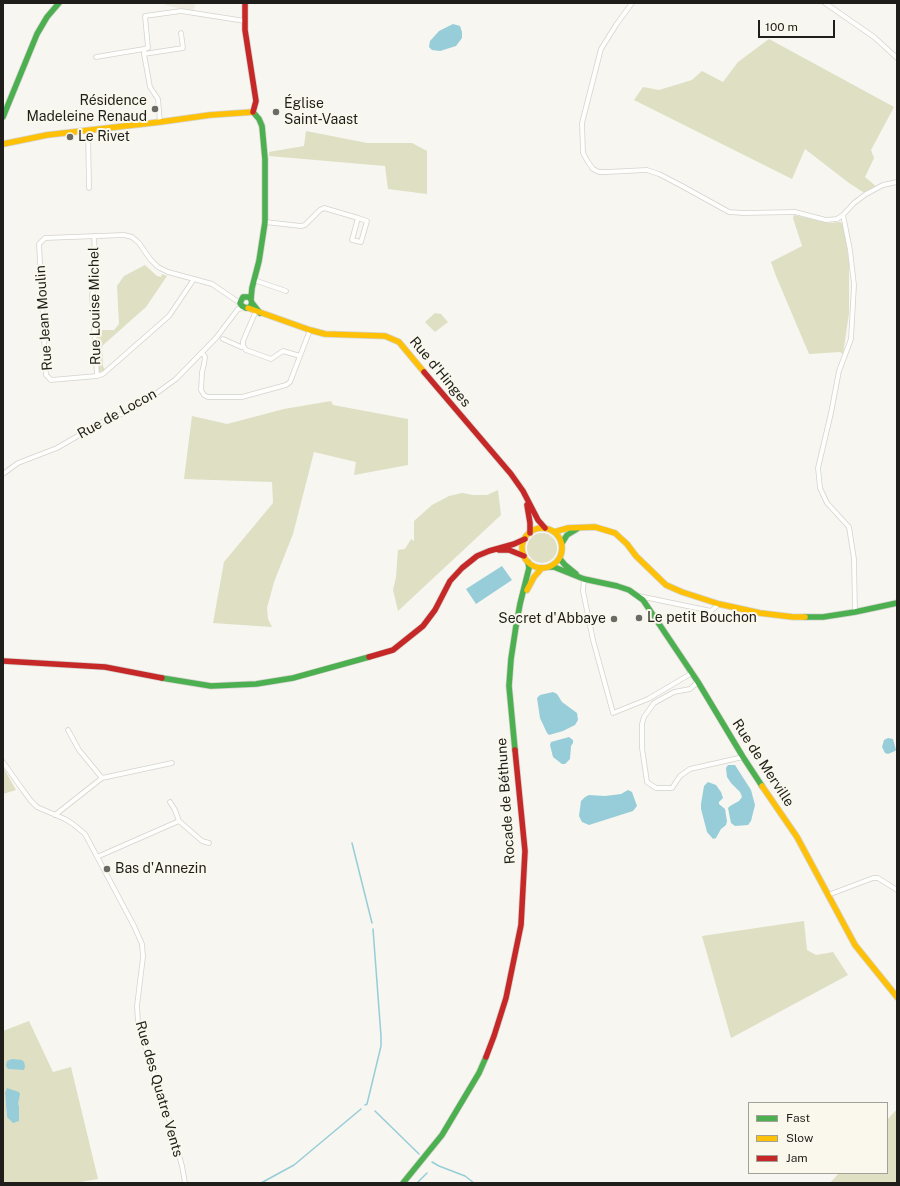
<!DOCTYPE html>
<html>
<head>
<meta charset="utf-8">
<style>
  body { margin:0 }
  #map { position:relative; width:900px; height:1186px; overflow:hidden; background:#f7f6f0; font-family:"Public Sans",sans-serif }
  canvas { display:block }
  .frame { position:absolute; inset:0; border:4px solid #1f1e1a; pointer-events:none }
  .legend { position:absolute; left:748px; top:1102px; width:140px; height:72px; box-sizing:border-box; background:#faf8ed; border:1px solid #a2a199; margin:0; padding:5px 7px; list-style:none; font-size:12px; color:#1f1e1a }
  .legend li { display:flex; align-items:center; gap:8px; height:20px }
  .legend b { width:20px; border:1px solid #a2a199 }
  .scale { position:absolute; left:758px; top:20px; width:77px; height:18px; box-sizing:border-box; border:2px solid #1f1e1a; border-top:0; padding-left:5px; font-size:12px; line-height:14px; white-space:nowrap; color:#1f1e1a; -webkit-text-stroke:3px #faf8ed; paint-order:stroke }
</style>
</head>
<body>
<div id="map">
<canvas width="900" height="1186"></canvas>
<div class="frame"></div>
<ul class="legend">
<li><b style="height:5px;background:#4caf50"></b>Fast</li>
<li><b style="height:5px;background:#ffc107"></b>Slow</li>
<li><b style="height:5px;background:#c62828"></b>Jam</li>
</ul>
<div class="scale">100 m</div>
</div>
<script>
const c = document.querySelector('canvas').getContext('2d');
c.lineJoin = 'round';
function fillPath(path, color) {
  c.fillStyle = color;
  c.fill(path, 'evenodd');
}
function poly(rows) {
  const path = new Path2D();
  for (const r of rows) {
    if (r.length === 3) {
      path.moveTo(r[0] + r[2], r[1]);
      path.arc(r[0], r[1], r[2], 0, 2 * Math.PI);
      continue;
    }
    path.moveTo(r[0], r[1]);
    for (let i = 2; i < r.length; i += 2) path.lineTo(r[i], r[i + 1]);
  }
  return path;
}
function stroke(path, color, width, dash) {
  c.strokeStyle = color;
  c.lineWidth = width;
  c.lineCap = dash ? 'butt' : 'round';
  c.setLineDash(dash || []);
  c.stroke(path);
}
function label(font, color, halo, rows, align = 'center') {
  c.font = font + ' "Public Sans",sans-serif';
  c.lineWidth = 4;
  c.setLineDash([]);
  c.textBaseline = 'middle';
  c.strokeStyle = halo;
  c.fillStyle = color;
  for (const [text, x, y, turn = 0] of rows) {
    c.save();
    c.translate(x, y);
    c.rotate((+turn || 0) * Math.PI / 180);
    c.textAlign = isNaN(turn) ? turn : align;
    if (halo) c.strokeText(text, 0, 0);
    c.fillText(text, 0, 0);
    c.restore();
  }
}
const built = poly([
  [166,3,196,3,193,11,165,5]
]);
const green = poly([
  [769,39,894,107,871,150,874,158,865,177,878,188,866,194,849,183,805,149,792,179,634,100,643,87,659,90,692,80,702,71,723,82,738,62],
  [306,131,367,143,412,143,427,151,427,194,388,189,385,166,269,156,269,152,304,146],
  [794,215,829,223,840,222,844,224,849,263,849,313,843,354,840,352,809,354,776,276,771,262,802,246,793,218],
  [145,265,157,276,161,277,162,274,167,276,146,307,102,346,103,366,105,370,100,372,99,371,98,363,100,360,99,342,97,340,96,331,100,330,100,333,102,333,102,330,114,330,119,324,117,286,124,276],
  [435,313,441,314,448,322,435,332,425,322],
  [331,401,333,405,408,419,408,465,354,475,356,462,314,452,293,534,274,582,267,608,268,619,272,627,213,623,224,562,273,503,272,482,184,479,192,416,227,424,284,409],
  [498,490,501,515,398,611,393,590,396,577,398,550,405,549,411,539,414,541,414,521,432,505,449,496,462,493,473,495,487,495],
  [542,548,15],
  [3,767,16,790,3,794],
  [804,921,807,950,816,955,833,952,848,975,731,1038,702,936],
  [29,1021,53,1072,71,1067,98,1179,75,1183,3,1183,3,1031],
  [5,1093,19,1106,18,1118,7,1117],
  [897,1109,897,1183,830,1183,839,1173,887,1173,887,1120]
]);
const water = poly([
  [453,24,460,26,462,32,462,38,456,46,440,51,432,50,429,47,430,41,439,31],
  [502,566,512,580,476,604,466,589],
  [553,692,557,694,562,702,577,713,578,720,575,725,563,731,549,735,547,733,540,718,537,698,540,695],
  [569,737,573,740,573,743,571,746,570,759,565,764,562,764,553,757,550,745,551,742],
  [888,738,893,739,896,750,895,751,888,754,885,753,882,747,884,740],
  [728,765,735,765,751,790,755,805,751,821,748,825,735,826,731,823,728,808,730,806,739,801,742,797,740,792,731,783,727,777,726,768],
  [708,782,716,785,721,792,723,798,719,802,719,804,725,809,727,821,726,825,721,829,716,838,713,839,707,832,701,809,701,804,704,786],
  [628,790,632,792,637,806,633,811,589,825,582,822,579,816,581,801,585,797,589,795,605,796,621,794],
  [12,1059,22,1060,24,1062,25,1066,24,1070,8,1069,6,1066,7,1061],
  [7,1088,19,1092,20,1094,18,1104,19,1106,19,1121,13,1123,7,1117,5,1093]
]);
const stream = poly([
  [352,843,372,923],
  [365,1105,367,1104,381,1046,381,1036,373,929],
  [375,1111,419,1154],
  [432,1162,439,1166,465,1176,474,1183],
  [261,1183,294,1165,361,1109],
  [417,1183,427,1173]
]);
const street = poly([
  [632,3,616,25,601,49,582,123,583,153,588,162,593,169,599,172,606,172,647,170,659,174,682,186,729,212,744,213,795,212,826,220,837,219,843,215,854,203,866,194,883,185,897,182],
  [825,3,874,37,897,58],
  [144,54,144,49,148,48,145,16,181,11,245,21],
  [96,57,144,49],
  [160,122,158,99,150,87,144,54,183,48,181,33],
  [88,130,89,188],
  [843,215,850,250,854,285,851,339,839,371,831,413,818,468,820,488,827,503,849,527,854,559,855,612],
  [265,222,301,226,305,225,320,210,324,208,358,218,367,221,361,242,352,240,358,218],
  [94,236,96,280,92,295,97,376],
  [194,279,169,316,103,374,97,376,51,380,46,375,39,244,45,238,124,235,132,237,139,243,150,259,158,267,168,272,194,279,212,284,240,303],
  [254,280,286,291],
  [256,311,243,341,243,346,246,350,271,359,283,351,300,356],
  [223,339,241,347,244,347],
  [202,352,205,357,204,364,202,372,201,390,204,395,208,397,242,397,286,385,290,382,310,330],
  [3,474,18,463,57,448,100,423,126,412,143,403,176,379,216,338,238,309,244,308],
  [584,579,583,591,593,640,613,713,648,699,692,673],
  [639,596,711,611,719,604],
  [698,682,690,689,674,692,654,703,644,717,642,724,642,748,647,782,656,788,672,788,680,776,690,769,743,757],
  [68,730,79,750,102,778],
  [3,762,20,786,31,801,37,807,65,819,73,824,85,834,134,926,142,944,143,957,137,1006,138,1021,141,1034,168,1116,182,1166,185,1183],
  [170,802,175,810,179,821,202,841,209,843],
  [55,815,102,778,172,763],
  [97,857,179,821],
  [828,895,873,878,878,878,897,890]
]);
const fast = poly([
  [3,117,37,34,47,17,59,3],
  [251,299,252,288,259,261,265,222,265,159,262,126,259,119,253,112],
  [252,303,250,307,246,308,242,306,240,303,243,297,250,297,252,303,260,313],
  [562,543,567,535,577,529],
  [560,559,565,565,576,574],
  [550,567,554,567,584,579,617,586,629,590,643,600,698,682,743,757,762,786],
  [805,617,823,617,855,612,897,603],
  [162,678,211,686,256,684,293,678,369,657],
  [515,750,509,686,511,659,516,626,520,604,529,568,528,562],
  [403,1183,442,1135,479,1073,486,1057]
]);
const slow = poly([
  [3,144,47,135,160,122,210,115,253,112],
  [248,308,310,330,325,334,385,336,399,342,424,372],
  [542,548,20],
  [554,532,568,528,595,527,615,533,627,544,636,556,666,585,682,592,719,604,760,613,793,617,805,617],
  [527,590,534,577,542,568],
  [762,786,797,837,855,945,897,997]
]);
const jam = poly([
  [245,3,245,30,256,101,253,112],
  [424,372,511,474,523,491,538,520,545,528],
  [527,505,530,523,530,533],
  [499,550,509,550,524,556],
  [369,657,393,650,423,626,435,610,450,581,462,568,477,556,489,551,514,544,525,539],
  [3,661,105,667,162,678],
  [486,1057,494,1036,506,998,521,925,525,851,515,750]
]);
const markers = [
  [155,109,4,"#6b6a65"],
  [276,112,4,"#6b6a65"],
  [70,137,4,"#6b6a65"],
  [639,618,4,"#6b6a65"],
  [614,619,4,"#6b6a65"],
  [107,869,4,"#6b6a65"]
];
const poiNames = [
  ["Résidence",147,101,"right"],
  ["Madeleine Renaud",147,117,"right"],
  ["Église",284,104],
  ["Saint-Vaast",284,120],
  ["Le Rivet",78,137],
  ["Le petit Bouchon",647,618],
  ["Secret d'Abbaye",606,619,"right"],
  ["Bas d'Annezin",115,869]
];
const streetNames = [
  ["Rue Louise Michel",95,306,-91],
  ["Rue Jean Moulin",44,318,-94],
  ["Rue d'Hinges",440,372,50],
  ["Rue de Locon",117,414,-29],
  ["Rue de Merville",763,763,57],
  ["Rocade de Béthune",506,801,-94],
  ["Rue des Quatre Vents",159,1089,74]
];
fillPath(built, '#efecdf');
fillPath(green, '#dedfc3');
fillPath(water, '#97cdd8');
stroke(stream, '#97cdd8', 1.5);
stroke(street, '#d4d3ce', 5.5);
stroke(fast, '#d4d3ce', 7);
stroke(slow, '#d4d3ce', 7);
stroke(jam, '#d4d3ce', 7);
stroke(street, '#fefefd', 4);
stroke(fast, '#4caf50', 5.5);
stroke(slow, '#ffc107', 5.5);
stroke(jam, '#c62828', 5.5);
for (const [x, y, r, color] of markers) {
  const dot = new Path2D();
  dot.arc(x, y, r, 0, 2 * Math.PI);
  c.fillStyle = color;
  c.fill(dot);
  stroke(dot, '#faf8ed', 1.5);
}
label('14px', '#1f1e1a', '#faf8ed', poiNames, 'left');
label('14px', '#1f1e1a', '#faf8ed', streetNames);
</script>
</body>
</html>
